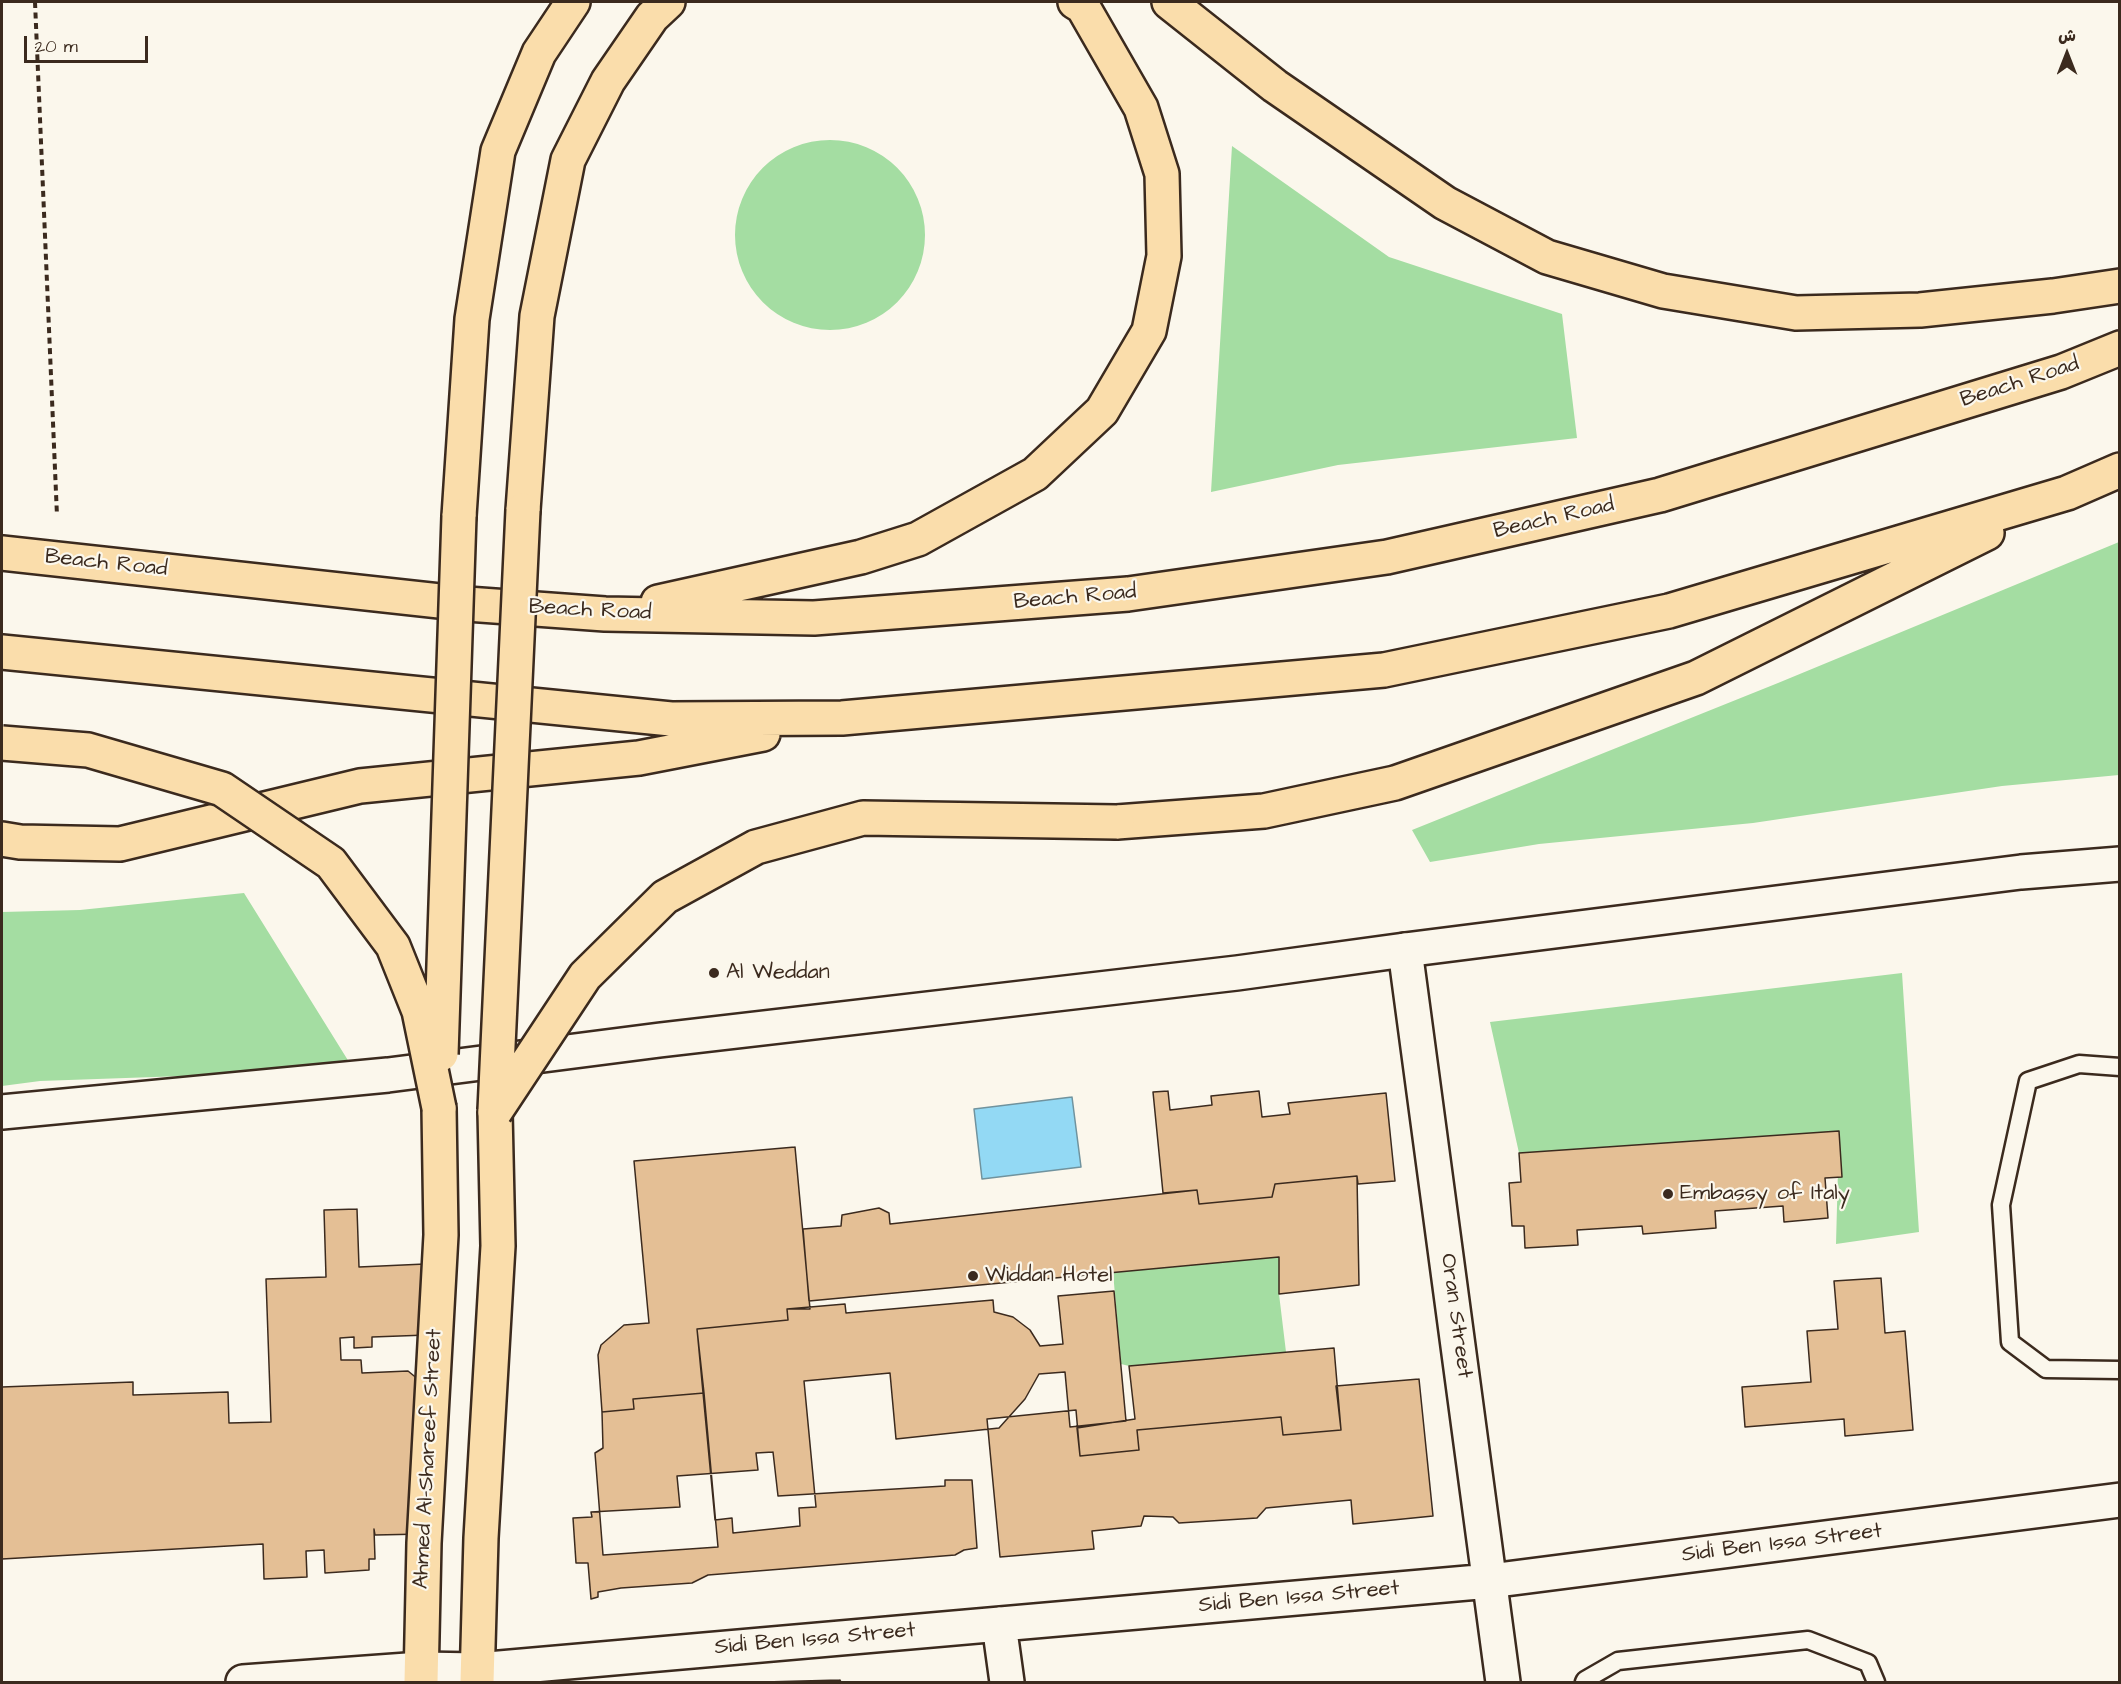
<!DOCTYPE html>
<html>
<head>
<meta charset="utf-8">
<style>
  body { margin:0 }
  #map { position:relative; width:2121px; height:1684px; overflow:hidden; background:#fbf7ec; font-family:"Architects Daughter","Playpen Sans Arabic",sans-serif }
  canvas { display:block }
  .frame { position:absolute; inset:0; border:3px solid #3b2a1e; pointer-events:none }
  .north { position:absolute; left:2037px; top:24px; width:60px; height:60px; -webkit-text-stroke:4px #fbf7ec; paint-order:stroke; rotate:0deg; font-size:16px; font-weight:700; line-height:24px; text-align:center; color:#3b2a1e }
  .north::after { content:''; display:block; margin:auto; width:21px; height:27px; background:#3b2a1e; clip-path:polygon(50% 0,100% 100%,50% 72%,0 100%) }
  .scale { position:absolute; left:24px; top:36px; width:124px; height:27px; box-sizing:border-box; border:3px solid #3b2a1e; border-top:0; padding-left:8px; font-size:18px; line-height:21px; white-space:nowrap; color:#3b2a1e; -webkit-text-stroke:4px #fbf7ec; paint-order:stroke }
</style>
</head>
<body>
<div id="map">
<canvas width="2121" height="1684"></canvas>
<div class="frame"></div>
<div class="north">ش</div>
<div class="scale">20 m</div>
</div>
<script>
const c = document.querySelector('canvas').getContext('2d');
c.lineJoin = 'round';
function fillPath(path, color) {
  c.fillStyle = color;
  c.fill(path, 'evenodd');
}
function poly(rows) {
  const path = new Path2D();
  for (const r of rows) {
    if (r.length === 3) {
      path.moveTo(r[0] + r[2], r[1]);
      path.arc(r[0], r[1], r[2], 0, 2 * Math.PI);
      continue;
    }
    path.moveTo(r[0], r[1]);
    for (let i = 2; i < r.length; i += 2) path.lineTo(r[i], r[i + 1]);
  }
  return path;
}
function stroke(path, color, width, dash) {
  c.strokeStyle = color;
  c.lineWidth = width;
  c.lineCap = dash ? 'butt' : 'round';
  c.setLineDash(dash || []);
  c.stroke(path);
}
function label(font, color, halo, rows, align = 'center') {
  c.font = font + ' "Architects Daughter",sans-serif';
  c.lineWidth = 4.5;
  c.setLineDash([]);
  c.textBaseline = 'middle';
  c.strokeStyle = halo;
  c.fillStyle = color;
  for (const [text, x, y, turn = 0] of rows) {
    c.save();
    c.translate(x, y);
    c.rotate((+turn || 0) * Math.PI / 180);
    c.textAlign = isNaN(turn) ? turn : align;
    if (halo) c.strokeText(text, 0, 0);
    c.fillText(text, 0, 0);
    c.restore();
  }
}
const green = poly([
  [830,235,95],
  [1232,146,1389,257,1562,314,1577,438,1338,465,1211,492],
  [2119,542,2119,775,2002,786,1753,823,1539,844,1430,862,1412,830,1778,683],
  [244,893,354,1070,40,1081,2,1086,2,912,80,910],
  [1902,973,1919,1232,1836,1244,1839,1131,1519,1153,1490,1022],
  [1279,1257,1279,1294,1286,1352,1129,1366,1121,1364,1113,1272]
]);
const water = poly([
  [1072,1097,1081,1167,982,1179,974,1109,1072,1097]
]);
const building = poly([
  [1168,1091,1170,1110,1212,1105,1211,1096,1259,1091,1262,1117,1290,1114,1288,1103,1386,1093,1395,1181,1358,1184,1357,1176,1275,1184,1272,1197,1199,1204,1197,1190,1163,1193,1153,1092,1168,1091],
  [1839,1131,1842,1177,1825,1178,1828,1218,1784,1222,1783,1206,1715,1211,1716,1228,1643,1234,1642,1226,1577,1230,1578,1245,1525,1248,1524,1226,1512,1226,1509,1183,1521,1182,1519,1153,1839,1131],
  [795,1147,810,1309,787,1309,788,1320,697,1329,704,1393,633,1399,634,1409,602,1412,598,1355,601,1345,624,1325,649,1323,634,1161,795,1147],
  [1357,1176,1359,1285,1279,1294,1279,1257,809,1301,803,1229,841,1226,842,1215,879,1208,889,1213,890,1224,1197,1190,1199,1204,1272,1197,1275,1184,1357,1176],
  [357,1209,359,1267,425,1264,427,1335,372,1337,372,1347,354,1348,354,1337,340,1338,341,1360,361,1360,362,1373,408,1371,419,1380,423,1534,375,1535,374,1529,375,1559,369,1559,369,1570,325,1573,324,1550,306,1551,307,1577,264,1579,263,1544,2,1559,2,1387,133,1382,133,1395,228,1392,229,1423,271,1422,266,1279,326,1277,324,1210,357,1209],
  [1881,1278,1885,1333,1905,1331,1913,1430,1845,1436,1844,1419,1745,1427,1742,1387,1811,1382,1807,1331,1838,1329,1834,1281,1881,1278],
  [1114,1291,1126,1421,1070,1427,1065,1372,1039,1374,1025,1399,999,1428,896,1439,890,1373,804,1381,816,1507,799,1508,800,1526,733,1533,732,1518,715,1520,697,1329,788,1320,787,1309,845,1304,846,1313,993,1300,994,1312,1013,1317,1030,1330,1040,1346,1063,1344,1058,1296,1114,1291],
  [1334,1348,1341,1430,1283,1435,1281,1417,1137,1430,1139,1450,1080,1456,1077,1428,1135,1419,1129,1366,1334,1348],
  [1419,1379,1433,1516,1353,1524,1351,1500,1266,1508,1257,1518,1179,1523,1173,1517,1144,1516,1141,1526,1092,1531,1094,1549,1000,1557,987,1419,1076,1410,1080,1456,1139,1450,1137,1430,1281,1417,1283,1435,1341,1430,1336,1386,1419,1379],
  [704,1393,718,1547,603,1555,595,1453,603,1448,602,1412,634,1409,633,1399,704,1393],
  [773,1452,778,1496,945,1486,945,1480,972,1480,977,1548,964,1550,955,1555,708,1575,692,1583,621,1588,598,1592,598,1597,591,1599,588,1563,576,1563,573,1518,592,1517,591,1512,680,1507,677,1476,758,1470,756,1453,773,1452],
  [840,1680,841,1682,764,1682,840,1680]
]);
const path = poly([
  [35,2,57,516]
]);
const service = poly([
  [2120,1067,2079,1064,2028,1081,2001,1205,2010,1342,2046,1369,2120,1370],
  [1584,1682,1585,1680,1618,1661,1808,1640,1868,1663,1876,1682]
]);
const minor = poly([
  [1405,950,1503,1682],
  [999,1624,1007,1682],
  [243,1682,421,1669,477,1670,1490,1581,2120,1500]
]);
const secondary = poly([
  [2,1112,388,1075,660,1040,1237,973,1405,950,2021,872,2120,864]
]);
const trunk = poly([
  [1169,2,1275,86,1445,203,1547,257,1663,291,1796,313,1920,310,2053,296,2120,286],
  [523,510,537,316,568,160,608,81,652,17,668,2],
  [459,516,472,319,498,151,539,53,573,2],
  [2,553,467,604,605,614,814,618,1128,594,1387,557,1660,495,2061,372,2120,348],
  [658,602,861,557,918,539,1035,474,1102,411,1149,331,1164,256,1162,174,1141,108,1083,7,1075,2],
  [2,652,671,719,842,718,1384,670,1669,611,2067,493,2120,470],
  [1117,822,1264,811,1395,783,1696,678,1987,533],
  [2,839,20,842,120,844,360,786,639,758,763,734],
  [421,1682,424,1543,441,1235,439,1108],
  [477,1682,481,1538,498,1246,495,1112]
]);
const trunkBridge = poly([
  [2,743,88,750,222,789,331,863,393,946,419,1011,439,1108],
  [441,1054,459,516],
  [495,1110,523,510],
  [495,1112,585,976,665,897,756,847,863,818,1117,822]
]);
const markers = [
  [714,973,6,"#3b2a1e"],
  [1668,1194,6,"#3b2a1e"],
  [973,1276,6,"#3b2a1e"]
];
const streetNames = [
  ["Beach Road",2020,383,-18],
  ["Beach Road",1554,519,-13],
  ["Beach Road",106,564,6],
  ["Beach Road",1075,598,-5],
  ["Beach Road",590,611,3],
  ["Oran Street",1455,1316,82],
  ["Ahmed Al-Shareef Street",429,1459,-87],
  ["Sidi Ben Issa Street",1782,1544,-7],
  ["Sidi Ben Issa Street",1299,1598,-5],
  ["Sidi Ben Issa Street",815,1640,-5]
];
const poiNames = [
  ["Al Weddan",726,973],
  ["Embassy of Italy",1680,1194],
  ["Widdan Hotel",985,1276]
];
fillPath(green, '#a4dda2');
fillPath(water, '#93d9f4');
stroke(water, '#70939e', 1.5);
fillPath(building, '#e4bf95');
stroke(building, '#3b2a1e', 1.5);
stroke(service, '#3b2a1e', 21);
stroke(minor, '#3b2a1e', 38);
stroke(secondary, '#3b2a1e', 38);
stroke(trunk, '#3b2a1e', 38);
stroke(path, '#3b2a1e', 4, [6, 4.5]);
stroke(service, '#fbf7ec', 16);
stroke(minor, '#fbf7ec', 33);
stroke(secondary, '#fbf7ec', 33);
stroke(trunk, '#faddab', 33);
stroke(trunkBridge, '#3b2a1e', 38, []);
stroke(trunkBridge, '#faddab', 33);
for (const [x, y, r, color] of markers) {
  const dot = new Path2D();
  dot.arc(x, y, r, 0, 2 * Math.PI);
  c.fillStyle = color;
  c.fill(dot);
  stroke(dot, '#fbf7ec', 2);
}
label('22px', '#3b2a1e', '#fbf7ec', streetNames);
label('22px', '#3b2a1e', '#fbf7ec', poiNames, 'left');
</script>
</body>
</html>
